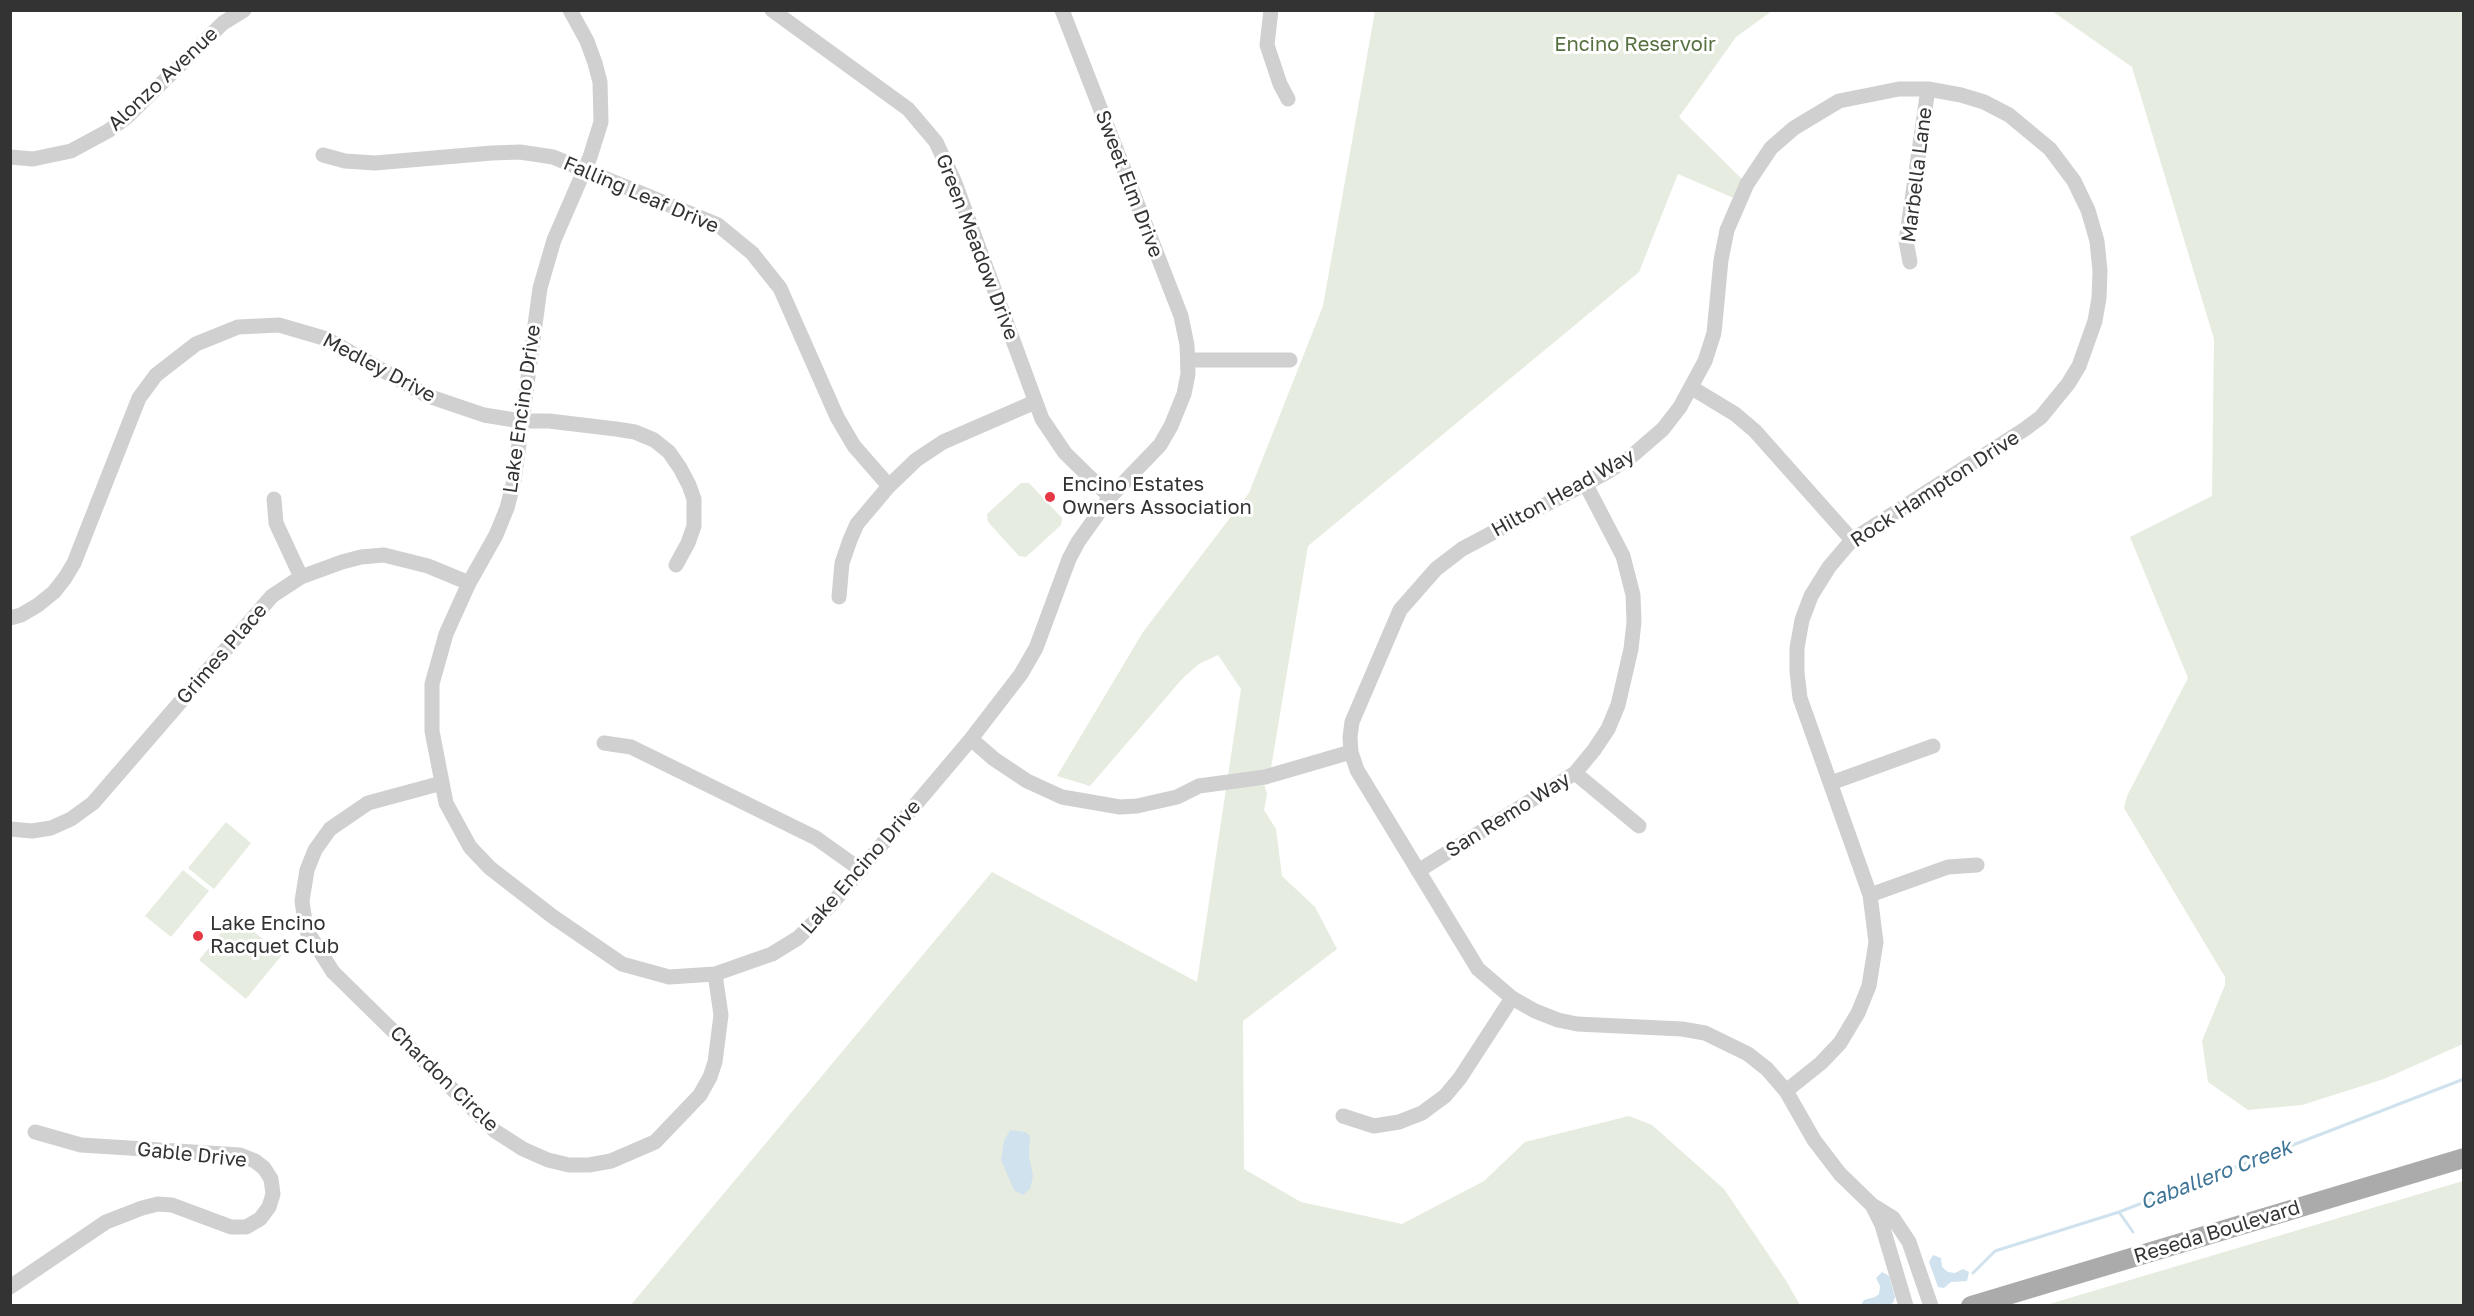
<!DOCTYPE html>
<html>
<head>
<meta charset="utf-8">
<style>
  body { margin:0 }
  #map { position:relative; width:2474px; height:1316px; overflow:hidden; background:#fff; font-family:"Golos Text",sans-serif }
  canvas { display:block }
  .frame { position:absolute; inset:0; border:12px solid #333; pointer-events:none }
</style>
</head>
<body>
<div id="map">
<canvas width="2474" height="1316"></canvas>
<div class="frame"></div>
</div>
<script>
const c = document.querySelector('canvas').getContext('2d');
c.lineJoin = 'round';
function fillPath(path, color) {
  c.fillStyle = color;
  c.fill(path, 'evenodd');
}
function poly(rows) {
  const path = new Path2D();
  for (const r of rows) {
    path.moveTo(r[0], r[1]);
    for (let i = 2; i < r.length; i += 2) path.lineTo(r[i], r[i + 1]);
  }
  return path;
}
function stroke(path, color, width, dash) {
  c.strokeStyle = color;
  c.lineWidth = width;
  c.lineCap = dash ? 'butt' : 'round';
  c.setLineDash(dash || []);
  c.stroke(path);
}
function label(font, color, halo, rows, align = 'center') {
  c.font = font + ' "Golos Text",sans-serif';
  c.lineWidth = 6;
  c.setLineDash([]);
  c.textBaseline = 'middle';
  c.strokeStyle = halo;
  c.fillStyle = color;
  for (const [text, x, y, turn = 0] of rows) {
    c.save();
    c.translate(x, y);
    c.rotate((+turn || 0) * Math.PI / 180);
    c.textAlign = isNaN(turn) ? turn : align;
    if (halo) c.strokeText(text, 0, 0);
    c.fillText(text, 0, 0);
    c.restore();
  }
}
const green = poly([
  [1375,11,1772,11,1736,37,1679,117,1745,182,1736,199,1678,174,1639,272,1308,546,1271,768,1264,784,1267,794,1264,810,1276,829,1282,876,1315,907,1337,949,1243,1021,1244,1169,1301,1202,1402,1224,1484,1181,1525,1142,1629,1116,1652,1125,1724,1189,1785,1279,1800,1305,630,1306,992,872,1197,982,1241,689,1218,655,1199,664,1182,679,1090,786,1057,776,1143,632,1249,493,1323,306],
  [2052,11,2463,11,2463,1044,2384,1079,2302,1105,2248,1110,2208,1082,2202,1041,2225,985,2225,977,2124,808,2127,796,2188,678,2130,537,2212,496,2214,339,2132,67],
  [1021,483,1029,483,1062,518,1061,525,1026,557,1019,556,988,522,987,514],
  [226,822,251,843,214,889,188,868],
  [183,870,209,891,171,937,145,916],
  [235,916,282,955,246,999,199,960],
  [2463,1181,2463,1305,2046,1305]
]);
const water = poly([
  [1010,1130,1025,1132,1030,1136,1029,1155,1033,1176,1030,1189,1023,1195,1014,1190,1001,1160,1004,1141],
  [1933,1255,1941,1258,1942,1267,1948,1272,1955,1273,1963,1269,1969,1272,1967,1281,1951,1282,1944,1288,1938,1287,1929,1262],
  [1882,1272,1889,1276,1895,1297,1893,1303,1887,1305,1861,1305,1864,1300,1875,1297,1879,1294,1880,1286,1876,1278]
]);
const stream = poly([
  [2119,1212,2133,1232],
  [1973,1273,1995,1251,2119,1212,2464,1079]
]);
const minor = poly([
  [570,10,587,41,595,63,600,82,601,122,590,157,554,240,540,288,514,481,507,508,496,535,469,583,446,634,432,684,432,731,446,803,470,847,490,868,552,916,622,964,669,977,715,974,772,954,798,938,829,907,971,739,1021,674,1036,648,1069,559,1078,542,1110,497,1160,445,1171,426,1184,394,1188,374,1187,345,1181,316,1062,10],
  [772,10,908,109,936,142,955,183,1042,419,1065,453,1110,497],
  [1271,10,1267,45,1280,84,1288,99],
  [323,155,345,161,375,163,492,153,520,152,553,157,718,225,752,253,780,288,837,417,854,446,889,486],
  [10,157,33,159,71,151,108,131,127,117,223,23,244,10],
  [1910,262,1906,241,1928,89],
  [1188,360,1290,360],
  [1692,388,1735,414,1755,431,1852,540],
  [274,499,276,523,301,577],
  [839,597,842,563,850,540,857,524,889,486,916,460,943,442,1035,402],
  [10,618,21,615,38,605,54,592,65,578,74,563,139,398,156,375,196,344,238,327,279,325,327,339,428,396,484,415,521,421,549,421,616,429,635,432,654,440,669,452,680,468,689,485,694,499,694,526,688,543,676,565],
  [971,739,994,759,1027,781,1062,797,1120,807,1137,806,1177,797,1199,786,1265,777,1351,752],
  [604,743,631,747,816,838,861,870],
  [1575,773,1639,826],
  [442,783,368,803,330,829,315,850,307,870,302,901,304,915,307,931,333,972,495,1131,523,1149,548,1160,569,1165,589,1165,611,1161,655,1142,700,1095,710,1077,715,1062,721,1015,715,974],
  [1831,783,1933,746],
  [10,829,32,831,51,828,71,819,93,803,272,596,301,577,342,562,361,557,384,555,428,566,469,583],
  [1418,871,1575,773,1594,750,1608,729,1618,705,1631,649,1634,622,1633,595,1623,556,1585,483],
  [1870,895,1948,867,1977,865],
  [1786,1091,1821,1063,1840,1043,1858,1013,1869,986,1876,942,1870,895,1800,698,1797,672,1797,648,1802,620,1811,596,1829,567,1852,540,2025,429,2041,417,2068,384,2079,366,2095,321,2099,298,2100,271,2097,241,2088,210,2074,181,2050,149,2009,115,1984,102,1961,95,1928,89,1899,89,1839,101,1794,128,1771,148,1747,184,1727,230,1721,260,1714,333,1705,361,1680,407,1663,429,1633,455,1609,471,1462,549,1436,569,1400,610,1352,722,1350,737,1351,752,1357,770,1478,969,1512,998,1535,1011,1558,1020,1577,1024,1682,1029,1705,1033,1748,1054,1767,1069,1786,1091,1814,1140,1840,1174,1872,1205,1893,1218,1909,1242,1931,1306],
  [1343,1116,1374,1126,1399,1122,1422,1113,1445,1096,1460,1078,1512,998],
  [1872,1205,1882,1225,1906,1306],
  [10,1287,106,1222,142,1208,158,1204,172,1205,231,1227,246,1227,260,1219,269,1207,273,1194,271,1179,264,1168,255,1161,240,1155,81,1145,35,1132]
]);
const major = poly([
  [1971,1306,2464,1158]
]);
const markers = [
  [1050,497,6,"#e63946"],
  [198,936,6,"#e63946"]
];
const parkNames = [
  ["Encino Reservoir",1635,45]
];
const streetNames = [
  ["Alonzo Avenue",163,79,-43],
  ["Marbella Lane",1917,175,-83],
  ["Sweet Elm Drive",1129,184,69],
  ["Falling Leaf Drive",641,195,23],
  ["Green Meadow Drive",977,247,69],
  ["Medley Drive",379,368,28],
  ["Lake Encino Drive",522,409,-82],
  ["Rock Hampton Drive",1935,489,-33],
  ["Hilton Head Way",1563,493,-29],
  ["Grimes Place",222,654,-49],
  ["San Remo Way",1508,815,-32],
  ["Lake Encino Drive",861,867,-49],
  ["Chardon Circle",444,1079,44],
  ["Gable Drive",192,1155,6],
  ["Reseda Boulevard",2217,1232,-17]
];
const poiNames = [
  ["Encino Estates",1062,485],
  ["Owners Association",1062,508],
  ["Lake Encino",210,924],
  ["Racquet Club",210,947]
];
const waterNames = [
  ["Caballero Creek",2216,1175,-21]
];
fillPath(green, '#e6ecdf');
fillPath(water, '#cfe2ee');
stroke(stream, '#cfe2ee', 3);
stroke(minor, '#d0d0d0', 15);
stroke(major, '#ababab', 20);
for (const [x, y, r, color] of markers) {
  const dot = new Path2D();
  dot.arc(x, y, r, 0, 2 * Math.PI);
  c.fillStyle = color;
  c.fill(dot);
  stroke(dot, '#fff', 2);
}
label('20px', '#56703f', '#fff', parkNames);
label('20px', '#333', '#fff', streetNames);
label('20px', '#333', '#fff', poiNames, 'left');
label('italic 21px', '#3f7597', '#fff', waterNames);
</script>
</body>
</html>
